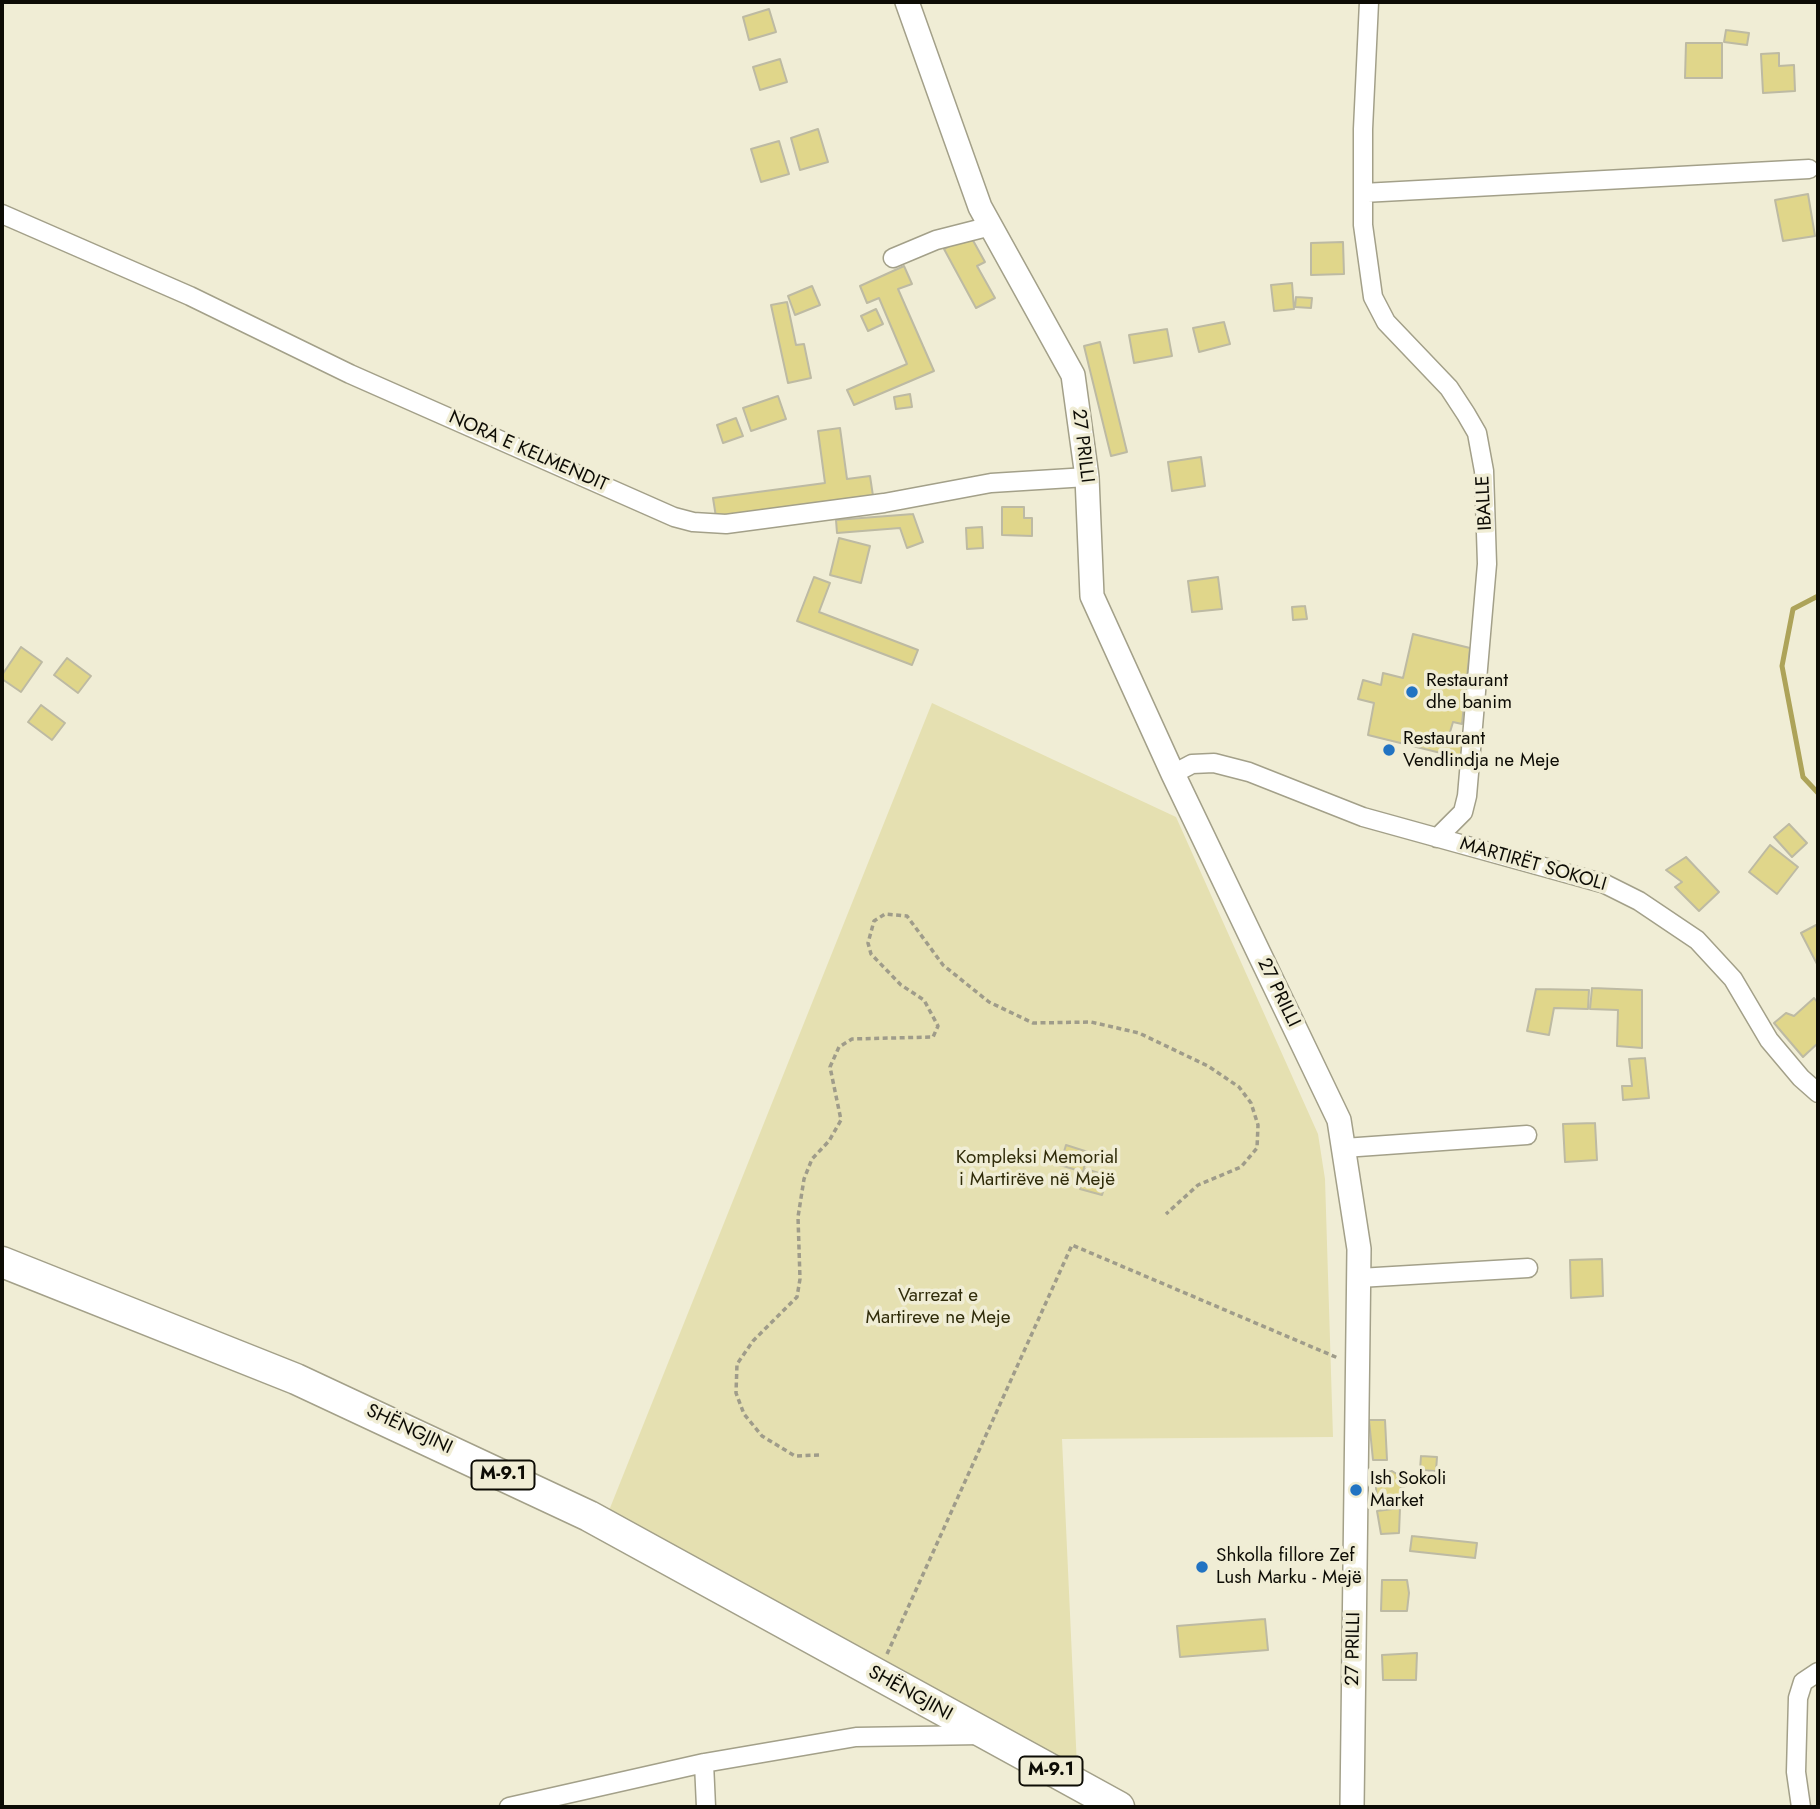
<!DOCTYPE html>
<html>
<head>
<meta charset="utf-8">
<style>
  body { margin:0 }
  #map { position:relative; width:1820px; height:1809px; overflow:hidden; background:#f0edd5; font-family:Jost,sans-serif }
  canvas { display:block }
  .frame { position:absolute; inset:0; border:4px solid #0d0c05; pointer-events:none }
</style>
</head>
<body>
<div id="map">
<canvas width="1820" height="1809"></canvas>
<div class="frame"></div>
</div>
<script>
const c = document.querySelector('canvas').getContext('2d');
c.lineJoin = 'round';
function fillPath(path, color) {
  c.fillStyle = color;
  c.fill(path, 'evenodd');
}
function poly(rows) {
  const path = new Path2D();
  for (const r of rows) {
    path.moveTo(r[0], r[1]);
    for (let i = 2; i < r.length; i += 2) path.lineTo(r[i], r[i + 1]);
  }
  return path;
}
function stroke(path, color, width, dash) {
  c.strokeStyle = color;
  c.lineWidth = width;
  c.lineCap = dash ? 'butt' : 'round';
  c.setLineDash(dash || []);
  c.stroke(path);
}
function label(font, color, halo, rows, align = 'center') {
  c.font = font + ' Jost,sans-serif';
  c.lineWidth = 7;
  c.setLineDash([]);
  c.textBaseline = 'middle';
  c.strokeStyle = halo;
  c.fillStyle = color;
  for (const [text, x, y, turn = 0] of rows) {
    c.save();
    c.translate(x, y);
    c.rotate((+turn || 0) * Math.PI / 180);
    c.textAlign = isNaN(turn) ? turn : align;
    if (halo) c.strokeText(text, 0, 0);
    c.fillText(text, 0, 0);
    c.restore();
  }
}
const green = poly([
  [932,703,1176,817,1318,1134,1325,1179,1333,1437,1062,1439,1077,1767,608,1513]
]);
const stream = poly([
  [1818,596,1793,609,1782,666,1803,777,1818,793]
]);
const building = poly([
  [769,9,776,32,749,40,743,17,769,9],
  [1726,30,1749,33,1747,45,1724,42,1726,30],
  [1686,43,1722,43,1722,78,1685,78,1686,43],
  [1779,53,1779,66,1794,65,1795,91,1763,93,1761,54,1779,53],
  [780,59,787,82,760,90,753,67,780,59],
  [818,129,828,162,800,170,791,138,818,129],
  [779,141,789,174,761,182,751,149,779,141],
  [1808,194,1815,236,1783,241,1775,200,1808,194],
  [970,235,985,262,977,266,995,298,976,308,944,249,970,235],
  [1343,242,1344,274,1311,275,1311,243,1343,242],
  [904,266,912,284,898,289,934,371,854,405,847,390,907,364,879,298,867,303,860,286,904,266],
  [1292,283,1294,309,1274,311,1271,285,1292,283],
  [812,286,820,305,795,315,788,296,812,286],
  [1296,297,1312,298,1311,308,1295,307,1296,297],
  [787,302,796,345,804,344,811,378,788,383,771,305,787,302],
  [876,309,883,324,868,331,861,316,876,309],
  [1224,322,1230,344,1199,352,1193,328,1224,322],
  [1167,329,1172,356,1134,363,1129,335,1167,329],
  [1100,342,1127,452,1111,456,1084,346,1100,342],
  [910,394,912,407,896,409,894,397,910,394],
  [778,396,786,419,751,431,743,408,778,396],
  [736,418,743,436,723,443,717,425,736,418],
  [840,428,847,479,870,476,873,496,716,517,713,498,825,483,818,431,840,428],
  [1201,457,1205,486,1172,491,1168,462,1201,457],
  [1002,507,1024,507,1024,518,1032,518,1032,536,1002,535,1002,507],
  [913,514,923,542,907,548,900,528,837,533,836,520,913,514],
  [982,527,983,548,967,549,966,528,982,527],
  [839,538,870,546,861,583,830,575,839,538],
  [814,577,830,583,819,612,918,650,912,665,797,621,814,577],
  [1218,577,1222,609,1192,612,1188,581,1218,577],
  [1305,606,1307,619,1293,620,1292,607,1305,606],
  [1413,634,1470,648,1462,724,1453,722,1448,739,1465,743,1461,758,1368,735,1374,703,1358,699,1363,680,1381,685,1383,673,1403,678,1413,634],
  [21,647,42,662,21,692,2,679,2,675,21,647],
  [67,658,91,676,78,693,54,675,67,658],
  [41,705,65,723,52,740,28,722,41,705],
  [1789,824,1807,843,1792,857,1774,837,1789,824],
  [1770,845,1798,867,1777,894,1749,872,1770,845],
  [1686,857,1719,892,1699,911,1675,887,1682,882,1666,870,1686,857],
  [1818,924,1818,966,1801,933,1818,924],
  [1592,988,1642,990,1642,1048,1617,1046,1618,1010,1590,1009,1592,988],
  [1536,989,1589,990,1588,1009,1554,1008,1549,1035,1527,1031,1536,989],
  [1814,998,1818,1003,1818,1043,1803,1057,1774,1023,1786,1013,1794,1016,1814,998],
  [1645,1058,1649,1098,1623,1100,1622,1086,1632,1086,1629,1059,1645,1058],
  [1595,1123,1597,1160,1565,1162,1563,1124,1595,1123],
  [1066,1145,1088,1152,1083,1172,1060,1165,1066,1145],
  [1086,1169,1108,1176,1102,1195,1080,1189,1086,1169],
  [1602,1259,1603,1296,1571,1298,1570,1260,1602,1259],
  [1369,1420,1385,1420,1387,1460,1373,1460,1369,1420],
  [1421,1456,1437,1457,1436,1471,1420,1470,1421,1456],
  [1392,1471,1411,1483,1401,1488,1402,1499,1377,1501,1375,1475,1392,1471],
  [1400,1508,1399,1533,1381,1534,1377,1511,1400,1508],
  [1412,1536,1477,1543,1475,1558,1410,1551,1412,1536],
  [1382,1580,1407,1580,1409,1593,1407,1611,1381,1611,1382,1580],
  [1265,1619,1268,1650,1180,1657,1177,1626,1265,1619],
  [1417,1653,1416,1680,1383,1680,1382,1655,1417,1653]
]);
const path = poly([
  [819,1455,795,1456,762,1436,744,1414,736,1393,737,1364,753,1341,797,1297,800,1279,798,1217,804,1179,812,1159,829,1141,841,1120,830,1067,839,1047,852,1039,933,1037,938,1026,924,1000,901,985,871,954,868,943,874,921,885,914,907,916,943,965,989,1002,1033,1023,1091,1022,1139,1033,1208,1066,1239,1087,1251,1103,1258,1125,1257,1148,1241,1167,1198,1185,1166,1214],
  [887,1654,1072,1245,1338,1358]
]);
const minor = poly([
  [1369,2,1363,129,1363,225,1373,297,1386,322,1449,388,1466,414,1477,433,1484,471,1487,564,1467,796,1463,812,1437,838],
  [1363,193,1809,169],
  [2,214,190,296,350,374,674,517,693,522,726,524,884,503,991,483,1087,477],
  [893,258,936,240,991,226],
  [1173,774,1192,764,1214,763,1249,772,1363,817,1605,884,1639,901,1697,940,1733,979,1769,1040,1801,1078,1818,1093],
  [1344,1148,1527,1135],
  [1359,1278,1528,1268],
  [704,1763,706,1807],
  [509,1807,704,1763,856,1737,981,1735],
  [1801,1807,1796,1772,1798,1698,1803,1682,1818,1672]
]);
const tertiary = poly([
  [907,2,980,207,1073,375,1087,477,1092,596,1173,774,1339,1120,1359,1249,1352,1807]
]);
const primary = poly([
  [2,1262,296,1379,589,1516,1119,1807]
]);
const markers = [
  [1412,692,7,"#2173c2"],
  [1389,750,7,"#2173c2"],
  [1356,1490,7,"#2173c2"],
  [1202,1567,7,"#2173c2"]
];
const shields = [
  [503,1475,63],
  [1051,1771,63]
];
const shieldNames = [
  ["M-9.1",503,1475],
  ["M-9.1",1051,1771]
];
const streetNames = [
  ["27 PRILLI",1082,446,83],
  ["NORA E KELMENDIT",528,452,24],
  ["IBALLE",1485,503,-93],
  ["MARTIRËT SOKOLI",1533,865,16],
  ["27 PRILLI",1278,993,64],
  ["SHËNGJINI",409,1430,25],
  ["27 PRILLI",1354,1649,-89],
  ["SHËNGJINI",910,1694,29]
];
const poiNames = [
  ["Restaurant",1426,681],
  ["dhe banim",1426,703],
  ["Restaurant",1403,739],
  ["Vendlindja ne Meje",1403,761],
  ["Ish Sokoli",1370,1479],
  ["Market",1370,1501],
  ["Shkolla fillore Zef",1216,1556],
  ["Lush Marku - Mejë",1216,1578]
];
const parkNames = [
  ["Kompleksi Memorial",1037,1158],
  ["i Martirëve në Mejë",1037,1180],
  ["Varrezat e",938,1296],
  ["Martireve ne Meje",938,1318]
];
fillPath(green, '#e5e0b1');
stroke(stream, '#ada359', 5);
fillPath(building, '#e0d68a');
stroke(building, '#bdbaa3', 2);
stroke(minor, '#a3a089', 21);
stroke(tertiary, '#a3a089', 26);
stroke(primary, '#a3a089', 33);
stroke(path, '#9f9c8a', 3.5, [5, 3.5]);
stroke(minor, '#fff', 18);
stroke(tertiary, '#fff', 23);
stroke(primary, '#fff', 30);
for (const [x, y, r, color] of markers) {
  const dot = new Path2D();
  dot.arc(x, y, r, 0, 2 * Math.PI);
  c.fillStyle = color;
  c.fill(dot);
  stroke(dot, '#f0edd5', 2.5);
}
for (const [x, y, w] of shields) {
  const box = new Path2D();
  box.roundRect(x - w / 2, y - 14.5, w, 29, 5);
  c.fillStyle = '#f0edd5';
  c.fill(box);
  stroke(box, '#0d0c05', 2);
}
label('bold 18px', '#0d0c05', null, shieldNames);
label('19px', '#0d0c05', '#f0edd5', streetNames);
label('19px', '#0d0c05', '#f0edd5', poiNames, 'left');
label('19px', '#302c0a', '#f0edd5', parkNames);
</script>
</body>
</html>
